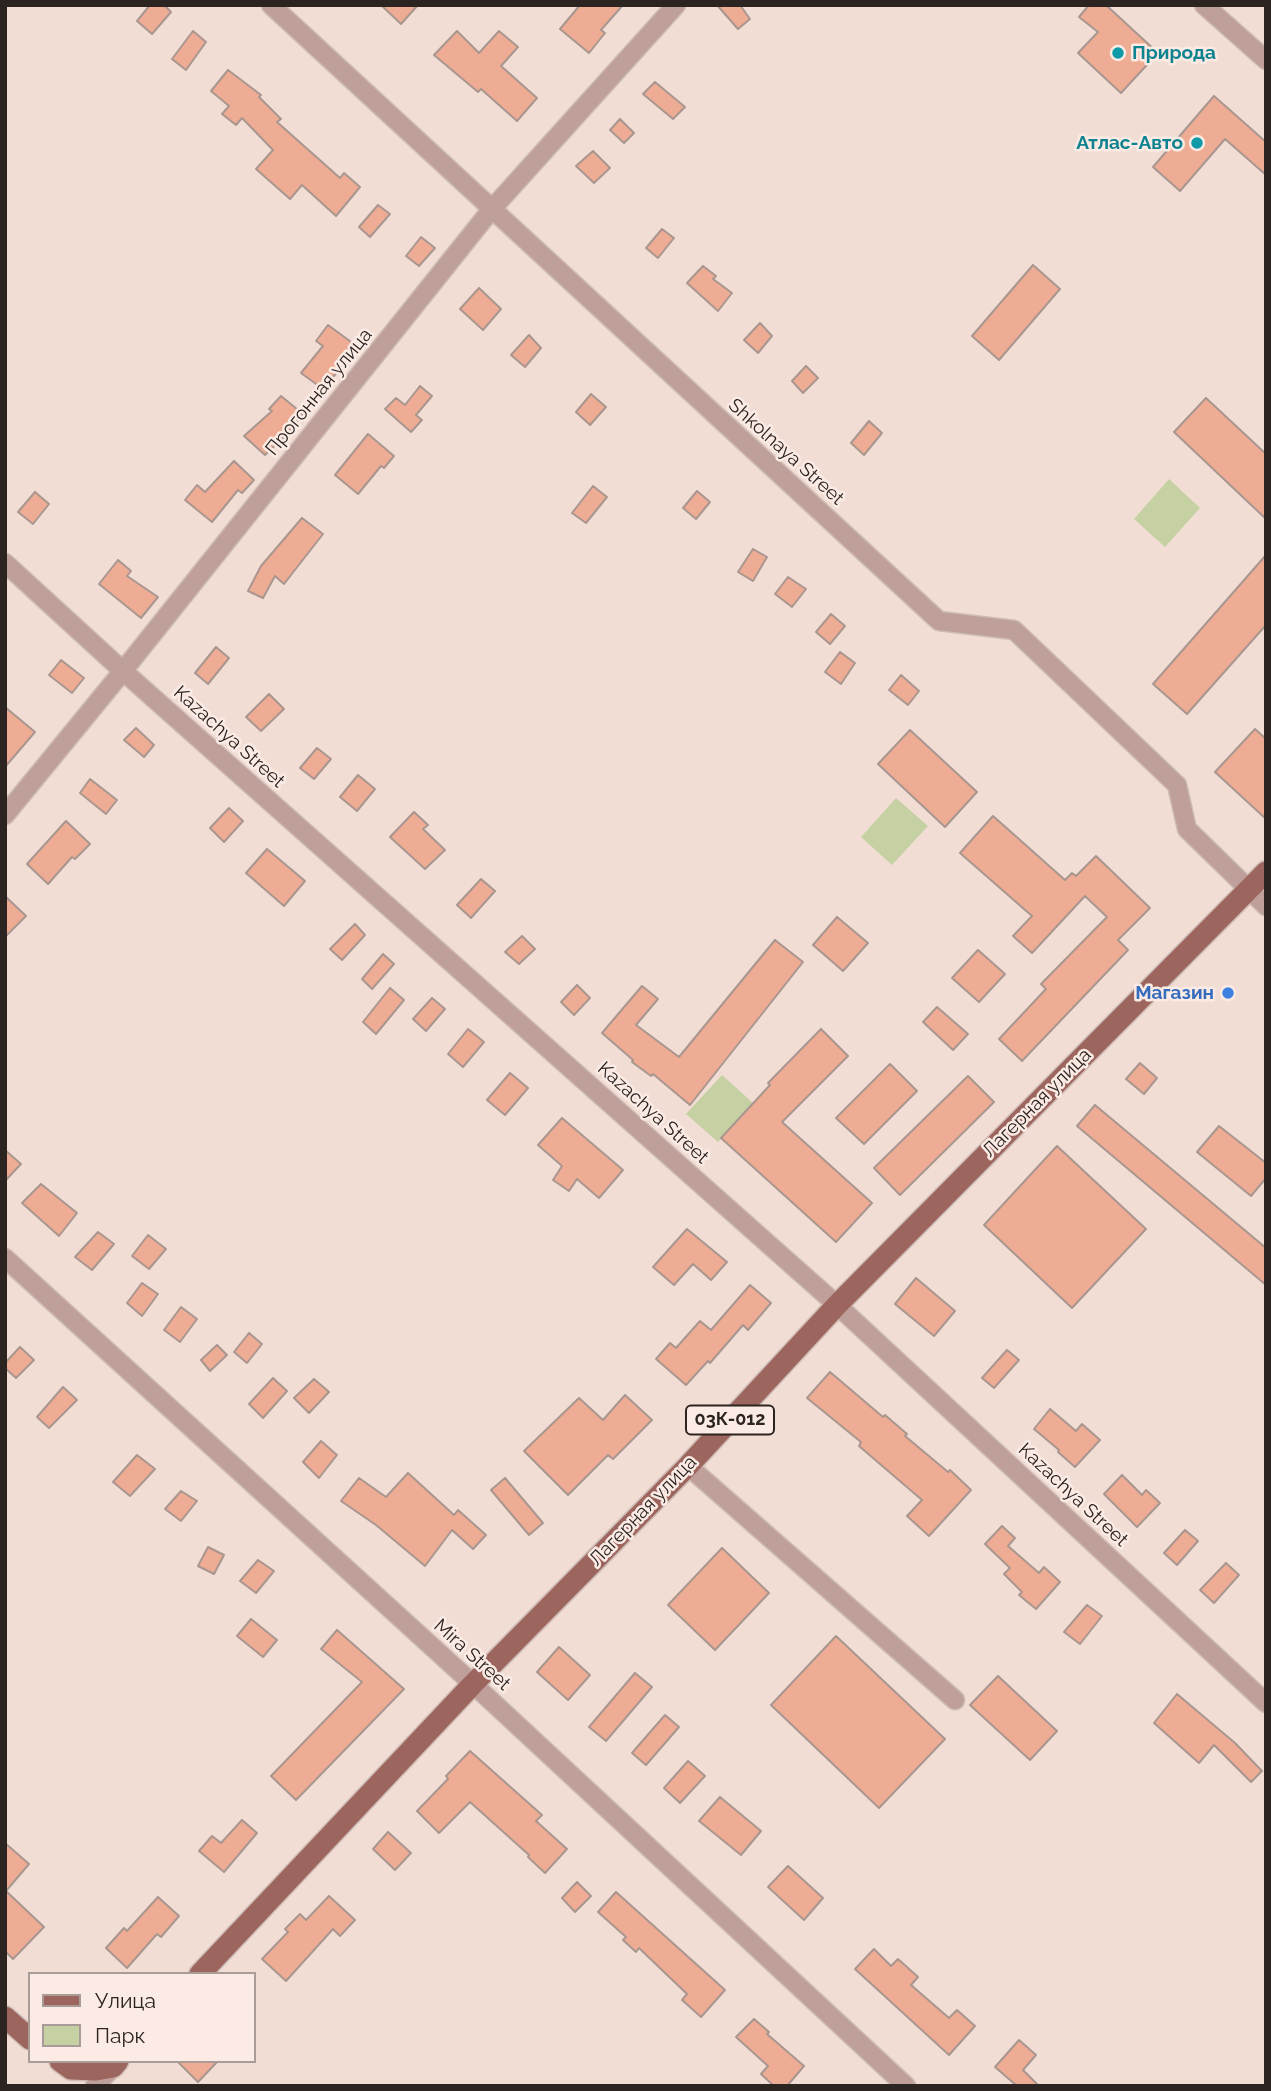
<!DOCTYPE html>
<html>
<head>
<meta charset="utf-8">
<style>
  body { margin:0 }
  #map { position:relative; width:1271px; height:2091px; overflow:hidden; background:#f2ddd5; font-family:Raleway,sans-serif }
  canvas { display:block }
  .frame { position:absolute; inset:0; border:7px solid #2c2421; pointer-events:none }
  .legend { position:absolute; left:28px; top:1972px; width:228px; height:91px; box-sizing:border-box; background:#fcebe5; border:2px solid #a99b97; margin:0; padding:9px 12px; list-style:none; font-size:21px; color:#2c2421 }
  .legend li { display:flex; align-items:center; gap:14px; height:35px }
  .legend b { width:35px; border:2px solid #a99b97 }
</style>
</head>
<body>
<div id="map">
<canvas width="1271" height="2091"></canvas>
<div class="frame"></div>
<ul class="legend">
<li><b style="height:9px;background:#9c655d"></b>Улица</li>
<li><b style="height:19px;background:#c5d1a3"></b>Парк</li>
</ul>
</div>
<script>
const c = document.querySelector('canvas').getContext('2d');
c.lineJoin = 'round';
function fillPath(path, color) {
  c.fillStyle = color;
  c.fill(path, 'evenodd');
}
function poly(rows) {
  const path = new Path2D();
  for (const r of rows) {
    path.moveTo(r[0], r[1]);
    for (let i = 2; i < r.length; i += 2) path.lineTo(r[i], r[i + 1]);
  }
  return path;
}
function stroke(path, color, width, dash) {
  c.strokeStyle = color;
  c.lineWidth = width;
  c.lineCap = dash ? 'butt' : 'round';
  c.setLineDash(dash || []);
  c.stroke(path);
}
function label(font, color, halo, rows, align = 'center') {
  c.font = font + ' Raleway,sans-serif';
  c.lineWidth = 5;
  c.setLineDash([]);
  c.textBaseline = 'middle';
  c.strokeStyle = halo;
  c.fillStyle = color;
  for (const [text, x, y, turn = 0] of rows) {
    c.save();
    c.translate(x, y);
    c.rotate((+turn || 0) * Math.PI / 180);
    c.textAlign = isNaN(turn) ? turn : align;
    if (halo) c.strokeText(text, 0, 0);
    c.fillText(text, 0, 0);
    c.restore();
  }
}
const green = poly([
  [1169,479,1200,508,1165,547,1134,519],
  [896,798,928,826,892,865,861,837],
  [722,1075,753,1103,718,1142,686,1114]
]);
const building = poly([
  [150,5,164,5,171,12,152,34,137,21,150,5],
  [381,5,418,5,401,24,381,5],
  [580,5,623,5,601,30,605,33,589,53,560,29,580,5],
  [717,5,740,5,750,19,738,29,717,5],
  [1089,5,1106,5,1158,53,1121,93,1078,53,1098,32,1079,17,1089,5],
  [193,31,206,42,186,70,172,59,193,31],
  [457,31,479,53,499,31,518,47,501,66,537,98,517,121,481,89,478,92,434,55,457,31],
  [228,70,261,95,259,97,281,119,277,122,340,178,344,173,360,187,336,216,302,185,290,199,256,169,273,150,242,118,236,125,222,114,229,106,211,91,228,70],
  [655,82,685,107,673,119,643,94,655,82],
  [1214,96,1266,142,1266,175,1225,139,1180,191,1153,167,1214,96],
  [620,119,634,133,624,143,610,130,620,119],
  [593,151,610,168,594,183,576,166,593,151],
  [378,205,390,214,370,237,359,227,378,205],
  [662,229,674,238,658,258,646,248,662,229],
  [421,237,435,248,419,266,406,256,421,237],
  [1033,265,1060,289,999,360,972,336,1033,265],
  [703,266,716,276,713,279,732,293,718,311,687,283,703,266],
  [479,288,501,309,483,330,460,309,479,288],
  [760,323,772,336,758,353,744,340,760,323],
  [328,325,358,347,323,389,301,373,323,346,316,341,328,325],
  [529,335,541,348,525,367,511,355,529,335],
  [806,366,818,378,803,393,792,381,806,366],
  [420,386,432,396,416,415,422,420,411,432,385,409,396,398,405,405,420,386],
  [591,394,606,407,590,425,576,412,591,394],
  [281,396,303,414,285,436,265,455,244,436,272,411,269,409,281,396],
  [1206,398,1266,454,1266,519,1174,432,1206,398],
  [869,421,882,433,864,455,851,443,869,421],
  [368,434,394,456,384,468,381,466,358,494,335,475,368,434],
  [234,461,254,480,242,493,238,490,212,522,185,500,197,485,205,492,234,461],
  [593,486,607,497,586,523,572,513,593,486],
  [697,491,710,502,696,519,683,508,697,491],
  [35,492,49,504,33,524,18,512,35,492],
  [302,518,323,534,284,584,275,576,263,598,248,591,261,566,302,518],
  [753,549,767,557,753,581,738,572,753,549],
  [1266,555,1266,625,1187,714,1153,684,1266,555],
  [118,560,131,571,127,576,158,597,141,618,99,584,118,560],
  [788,577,806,589,792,607,775,594,788,577],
  [831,614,845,626,830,644,816,632,831,614],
  [216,647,229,658,208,684,195,673,216,647],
  [840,652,855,663,841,684,825,672,840,652],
  [61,660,84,678,72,693,49,675,61,660],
  [901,675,919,691,908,705,889,690,901,675],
  [269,694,284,709,261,731,246,717,269,694],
  [5,707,35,732,5,767,5,707],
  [136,728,154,745,144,757,124,740,136,728],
  [1255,729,1266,739,1266,819,1215,772,1255,729],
  [910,730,977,792,945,827,878,764,910,730],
  [317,748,331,759,314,779,300,768,317,748],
  [358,775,375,789,357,811,340,797,358,775],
  [90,779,117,800,106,814,80,793,90,779],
  [229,808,243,821,224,842,210,828,229,808],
  [414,812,428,825,423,829,445,850,425,869,390,837,414,812],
  [993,816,1065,880,1072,873,1076,876,1096,856,1150,908,1118,940,1128,950,1022,1061,999,1039,1046,989,1041,984,1107,917,1085,896,1032,953,1013,936,1032,916,960,853,993,816],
  [66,821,90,844,75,859,72,857,48,884,27,864,66,821],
  [267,849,305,881,284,906,246,873,267,849],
  [481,879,495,891,471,918,457,905,481,879],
  [5,896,26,916,5,937,5,896],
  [837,917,868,943,843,971,813,945,837,917],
  [355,924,365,935,342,960,330,949,355,924],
  [522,936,535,949,519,964,505,952,522,936],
  [775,940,803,962,690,1105,653,1074,651,1076,632,1062,633,1060,602,1033,642,986,658,999,636,1025,679,1057,775,940],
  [978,950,1005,974,979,1002,952,978,978,950],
  [383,954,394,964,372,989,362,979,383,954],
  [577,985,590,998,574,1015,561,1002,577,985],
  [390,988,404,1000,376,1034,363,1022,390,988],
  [432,998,445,1009,426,1031,413,1019,432,998],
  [937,1007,968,1034,953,1050,923,1022,937,1007],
  [468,1029,484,1042,463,1067,448,1054,468,1029],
  [821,1029,848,1056,782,1122,872,1203,836,1242,721,1138,770,1085,768,1083,821,1029],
  [1140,1063,1157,1078,1144,1094,1126,1079,1140,1063],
  [890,1064,917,1091,864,1144,836,1118,890,1064],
  [510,1073,528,1088,505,1115,487,1100,510,1073],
  [968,1076,994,1102,900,1195,874,1168,968,1076],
  [1095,1105,1266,1248,1266,1285,1077,1126,1095,1105],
  [562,1118,623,1170,599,1198,577,1179,569,1191,553,1180,562,1166,538,1145,562,1118],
  [1219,1126,1266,1163,1266,1178,1251,1196,1197,1152,1219,1126],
  [1057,1146,1146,1229,1072,1308,984,1225,1057,1146],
  [5,1150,21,1164,5,1181,5,1150],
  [41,1184,77,1213,59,1236,22,1203,41,1184],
  [687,1229,727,1262,711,1280,693,1264,674,1285,653,1267,687,1229],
  [98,1232,114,1244,92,1270,75,1257,98,1232],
  [148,1235,166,1249,149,1269,132,1256,148,1235],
  [916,1278,955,1311,934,1336,895,1304,916,1278],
  [142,1283,158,1294,142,1316,127,1303,142,1283],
  [750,1285,771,1303,748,1330,743,1325,710,1363,708,1361,686,1385,656,1359,670,1343,676,1348,700,1321,711,1330,750,1285],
  [181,1307,197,1319,180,1342,164,1330,181,1307],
  [249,1333,262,1344,247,1363,234,1352,249,1333],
  [217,1345,227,1355,210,1371,201,1360,217,1345],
  [20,1347,34,1360,16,1378,5,1368,5,1363,20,1347],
  [1007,1350,1019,1360,994,1388,982,1378,1007,1350],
  [830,1372,883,1417,885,1415,907,1434,905,1436,948,1472,950,1470,971,1490,929,1536,907,1516,922,1500,859,1446,861,1442,807,1398,830,1372],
  [273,1378,287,1391,263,1418,249,1404,273,1378],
  [314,1379,329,1392,309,1413,294,1398,314,1379],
  [63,1387,77,1400,49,1428,37,1417,63,1387],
  [625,1395,652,1420,613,1459,608,1455,568,1495,524,1451,579,1398,603,1420,625,1395],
  [1050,1409,1076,1431,1082,1424,1100,1440,1075,1467,1058,1452,1059,1450,1034,1429,1050,1409],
  [321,1441,337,1455,319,1478,303,1462,321,1441],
  [137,1455,155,1469,130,1496,113,1482,137,1455],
  [408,1473,454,1515,458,1510,486,1535,473,1549,452,1530,425,1566,376,1525,341,1501,359,1478,386,1497,408,1473],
  [1122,1475,1142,1495,1146,1490,1160,1503,1137,1527,1104,1494,1122,1475],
  [505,1478,543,1523,529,1535,491,1490,505,1478],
  [181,1491,197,1501,181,1521,165,1509,181,1491],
  [1002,1526,1015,1538,1008,1546,1039,1573,1044,1567,1060,1582,1036,1609,1019,1595,1022,1592,1004,1574,1010,1568,985,1544,1002,1526],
  [1185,1530,1198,1541,1177,1565,1164,1553,1185,1530],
  [208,1547,224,1555,214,1574,198,1566,208,1547],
  [722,1548,769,1593,715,1650,668,1605,722,1548],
  [258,1560,274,1571,256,1593,240,1581,258,1560],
  [1226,1563,1239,1575,1214,1603,1200,1590,1226,1563],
  [1087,1605,1102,1616,1080,1644,1064,1632,1087,1605],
  [251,1619,277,1640,263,1657,237,1636,251,1619],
  [337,1630,404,1689,296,1800,271,1776,362,1682,321,1649,337,1630],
  [836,1636,945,1739,879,1808,771,1705,836,1636],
  [559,1647,590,1675,568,1700,537,1672,559,1647],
  [635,1673,652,1687,606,1741,589,1727,635,1673],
  [998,1676,1057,1731,1030,1760,970,1705,998,1676],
  [1177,1694,1235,1743,1262,1771,1251,1782,1214,1745,1199,1763,1154,1723,1177,1694],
  [665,1715,679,1727,646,1765,632,1753,665,1715],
  [470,1751,542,1815,536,1821,567,1849,545,1873,528,1857,529,1855,470,1802,439,1833,417,1811,448,1779,446,1776,470,1751],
  [688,1761,705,1776,680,1803,664,1788,688,1761],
  [720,1797,761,1831,741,1855,699,1821,720,1797],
  [242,1820,257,1833,224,1872,199,1851,212,1836,221,1843,242,1820],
  [388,1832,411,1853,395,1870,373,1849,388,1832],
  [5,1843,29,1864,6,1891,44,1927,13,1959,5,1951,5,1843],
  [788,1866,823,1898,804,1920,768,1887,788,1866],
  [577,1882,591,1896,575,1912,562,1898,577,1882],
  [616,1892,725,1990,701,2017,682,2000,687,1994,639,1948,636,1952,623,1940,626,1937,598,1912,616,1892],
  [329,1896,355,1920,340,1936,333,1929,286,1981,262,1959,288,1932,285,1929,300,1914,306,1920,329,1896],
  [158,1897,179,1916,161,1937,157,1934,127,1968,106,1948,124,1928,127,1931,158,1897],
  [874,1949,891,1966,898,1959,918,1977,911,1985,949,2018,957,2010,975,2026,949,2055,855,1969,874,1949],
  [754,2019,769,2032,767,2034,804,2066,787,2086,774,2086,761,2074,768,2066,736,2037,754,2019],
  [1019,2040,1036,2055,1023,2070,1039,2086,1017,2086,995,2067,1019,2040],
  [177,2061,218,2061,198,2082,177,2061]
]);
const minor = poly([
  [271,5,939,621,1014,630,1177,785,1187,829,1266,906],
  [1204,5,1266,60],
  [5,563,123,671,837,1305,1266,1703],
  [5,815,123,671,491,210,676,5],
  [5,1258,473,1684,906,2086],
  [688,1466,955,1700],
  [95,2086,113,2067]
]);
const major = poly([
  [200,1974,473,1684,688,1466,837,1305,1266,872],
  [5,2017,30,2039],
  [60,2061,71,2069,96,2070,113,2067,118,2061]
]);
const markers = [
  [1118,53,7,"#0f9aa8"],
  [1197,143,7,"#0f9aa8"],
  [1228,993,7,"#3f7fe0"]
];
const shields = [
  [730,1420,88]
];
const shieldNames = [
  ["03К-012",730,1420]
];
const cultureNames = [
  ["Природа",1132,53],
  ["Атлас-Авто",1183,143,"right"]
];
const streetNames = [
  ["Прогонная улица",319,392,-51],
  ["Shkolnaya Street",786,452,42],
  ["Kazachya Street",229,737,42],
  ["Лагерная улица",1037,1103,-45],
  ["Kazachya Street",653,1113,42],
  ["Kazachya Street",1073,1495,43],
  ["Лагерная улица",643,1511,-46],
  ["Mira Street",472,1655,42]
];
const shopNames = [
  ["Магазин",1214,993]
];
fillPath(green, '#c5d1a3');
fillPath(building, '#eeac94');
stroke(building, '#a9968f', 2);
stroke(minor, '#cebcb5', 21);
stroke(major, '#cebcb5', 24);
stroke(minor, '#be9f9a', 18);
stroke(major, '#9c655d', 21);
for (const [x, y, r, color] of markers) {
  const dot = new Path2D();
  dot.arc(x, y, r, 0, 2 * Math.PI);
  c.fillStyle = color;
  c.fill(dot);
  stroke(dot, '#fcebe5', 2.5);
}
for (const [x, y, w] of shields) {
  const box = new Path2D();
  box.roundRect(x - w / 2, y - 14.5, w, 29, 5);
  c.fillStyle = '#fcebe5';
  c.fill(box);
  stroke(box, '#2c2421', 2);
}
label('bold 18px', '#2c2421', null, shieldNames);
label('bold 19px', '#0d838f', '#fcebe5', cultureNames, 'left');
label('19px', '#2c2421', '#fcebe5', streetNames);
label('bold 19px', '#366cbe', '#fcebe5', shopNames, 'right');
</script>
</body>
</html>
